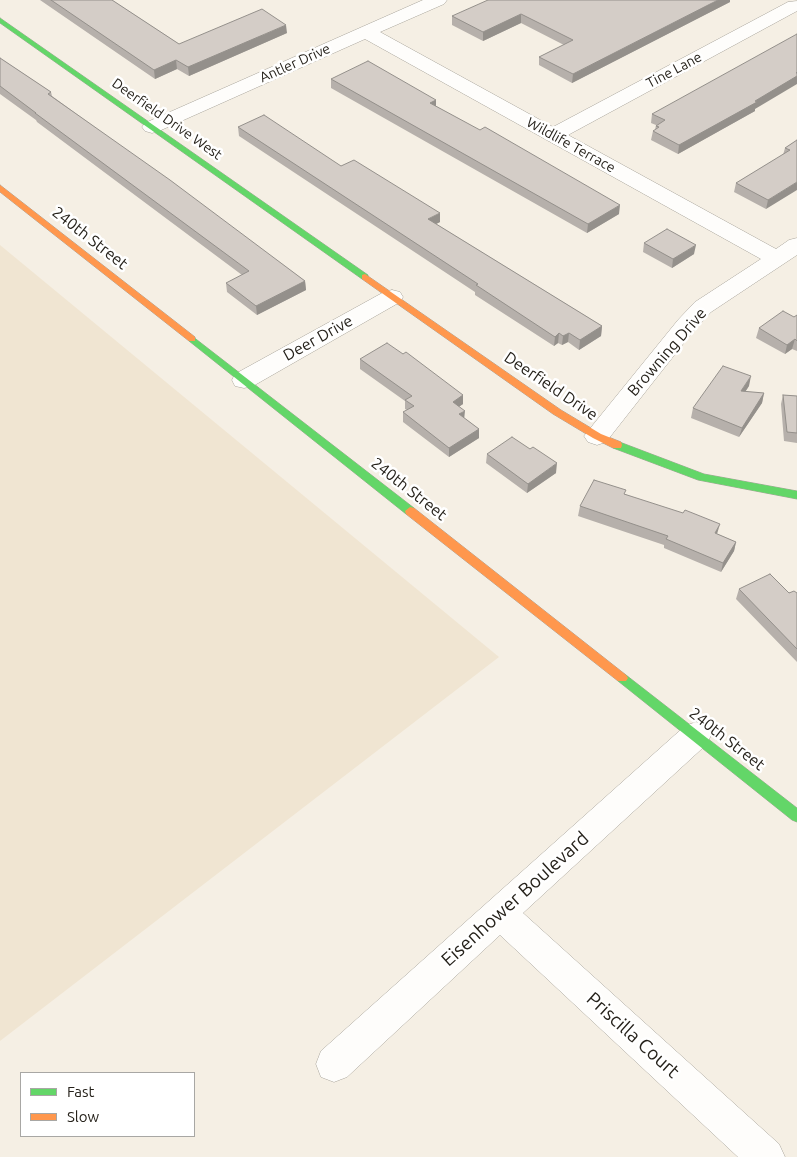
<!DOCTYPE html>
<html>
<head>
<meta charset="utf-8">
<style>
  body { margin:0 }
  #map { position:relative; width:797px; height:1157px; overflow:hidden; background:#f5efe4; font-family:Ubuntu,sans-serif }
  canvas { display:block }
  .legend { position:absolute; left:20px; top:1072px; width:175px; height:65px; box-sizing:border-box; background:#fff; border:1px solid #a8a7a4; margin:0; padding:6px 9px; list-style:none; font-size:15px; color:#26221b }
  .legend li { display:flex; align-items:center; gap:10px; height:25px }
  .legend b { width:25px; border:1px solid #a8a7a4 }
</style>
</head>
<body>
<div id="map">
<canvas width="797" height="1157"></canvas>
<ul class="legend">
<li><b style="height:6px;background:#63d668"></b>Fast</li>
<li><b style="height:6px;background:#ff974d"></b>Slow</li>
</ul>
</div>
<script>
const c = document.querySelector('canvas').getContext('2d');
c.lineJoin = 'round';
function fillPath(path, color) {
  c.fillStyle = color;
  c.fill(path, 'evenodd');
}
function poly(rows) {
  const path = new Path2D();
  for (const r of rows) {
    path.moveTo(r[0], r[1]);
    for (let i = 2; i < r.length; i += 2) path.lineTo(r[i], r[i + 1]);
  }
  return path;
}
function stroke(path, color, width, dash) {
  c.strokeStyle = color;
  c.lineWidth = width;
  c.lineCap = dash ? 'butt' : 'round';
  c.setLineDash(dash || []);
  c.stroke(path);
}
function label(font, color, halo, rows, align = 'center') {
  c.font = font + ' Ubuntu,sans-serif';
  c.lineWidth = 5;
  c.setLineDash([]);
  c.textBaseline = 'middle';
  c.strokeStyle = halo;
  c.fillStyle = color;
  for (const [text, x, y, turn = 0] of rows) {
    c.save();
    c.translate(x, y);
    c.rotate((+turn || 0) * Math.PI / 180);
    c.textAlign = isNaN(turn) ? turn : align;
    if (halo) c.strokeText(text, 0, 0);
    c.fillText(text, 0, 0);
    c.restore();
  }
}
const built = poly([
  [0,245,499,657,0,1041]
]);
const street = poly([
  [423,0,447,0,444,4,380,32,553,127,788,2,797,1,797,11,568,135,776,249,789,240,797,238,797,255,711,312,694,330,606,442,597,445,588,442,584,436,678,320,695,302,761,259,365,39,159,131,152,133,145,131,142,127,145,123,423,0],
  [392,290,400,292,403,297,400,302,253,386,244,388,235,386,232,380,235,374,384,292,392,290],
  [696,722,707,726,711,735,707,744,523,913,779,1144,785,1157,738,1157,500,935,347,1077,334,1082,321,1077,316,1064,321,1051,685,726,696,722]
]);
const fast = poly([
  [0,18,368,275,368,279,362,279,0,23,0,18],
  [192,336,414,508,415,511,414,514,406,514,189,341,189,337,192,336],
  [617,441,704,474,797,491,797,499,698,480,613,448,612,445,617,441],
  [622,673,626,675,797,808,797,822,792,820,618,681,616,678,618,675,622,673]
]);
const slow = poly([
  [0,185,195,337,195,341,189,341,0,192,0,185],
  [365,274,561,410,601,434,621,442,622,445,621,448,613,448,593,438,553,414,362,279,362,275,365,274],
  [410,507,414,508,626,675,628,678,626,681,618,681,406,514,405,511,410,507]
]);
const wall = poly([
  [40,0,112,0,179,44,287,33,189,76,177,69,155,79],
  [730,2,572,83,539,65,539,57,564,45,521,23,483,41,452,25,452,16],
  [0,58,51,92,52,96,305,281,306,290,257,315,227,292,226,283,242,275,37,122,36,120,0,94],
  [331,79,436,100,436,106,619,214,587,233,331,88],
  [755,109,755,111,678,154,651,140,653,131,655,130,656,125,651,123,652,114],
  [238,127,440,222,436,224,602,326,601,336,579,350,568,342,562,345,558,343,554,346,475,295,475,292,239,136],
  [797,140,766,209,734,192,736,183,783,155,785,148],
  [644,243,694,254,672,268,643,252],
  [797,315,797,351,792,349,785,354,756,338,759,328,794,317],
  [360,359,463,395,463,404,459,407,464,418,479,429,479,438,449,457,403,422,403,412,407,410,405,409,405,401,360,369],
  [749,386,745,392,764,393,762,403,739,437,691,418,693,408],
  [783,395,797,396,797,443,784,441,781,404],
  [487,454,556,473,527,493,486,463],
  [625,494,736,542,734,551,721,572,664,548,664,545,578,516,580,506],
  [739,589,797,593,797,662,736,599]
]);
const shadedWall = poly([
  [718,0,730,0,730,2,572,83,573,74],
  [521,14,521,23,483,41,483,32],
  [286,25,287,33,189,76,188,67],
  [176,60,177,69,155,79,154,70],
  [797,72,797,84,755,109,755,111,678,154,679,145,755,101],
  [436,100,436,109,430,103],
  [797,182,797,190,766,209,768,200],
  [620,205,619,214,587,233,588,224],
  [440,213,440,222,428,228,428,219],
  [696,245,694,254,672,268,673,259],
  [305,281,306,290,257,315,256,306],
  [602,326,601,336,579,350,580,340],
  [559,333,558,343,554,346,555,337],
  [569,333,568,342,562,345,563,336],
  [795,339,792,349,785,354,787,345],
  [751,376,749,386,739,401,741,391],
  [764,393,762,403,739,437,742,428],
  [463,395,463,404,452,411,453,402],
  [465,411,464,420,459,414],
  [479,429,479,438,449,457,449,448],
  [557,463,556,473,527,493,528,484],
  [720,524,717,534,715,533],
  [736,542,734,551,721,572,723,563]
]);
const building = poly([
  [51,0,112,0,179,44,262,9,286,25,188,67,176,60,154,70,51,0],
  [488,0,718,0,573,74,539,57,573,40,521,14,483,32,452,16,488,0],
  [797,34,797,72,796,73,797,73,797,76,755,101,757,102,679,145,653,131,659,127,656,126,665,120,652,114,797,34],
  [0,58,51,92,48,94,170,180,305,281,256,306,226,283,249,271,35,113,36,113,0,86,0,58],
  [368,61,436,100,430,103,480,130,485,127,620,205,588,224,331,79,368,61],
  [264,115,341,166,354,160,440,213,428,219,602,326,580,340,569,333,563,336,559,333,555,337,476,285,478,284,238,127,264,115],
  [797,140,797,182,768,200,736,183,790,150,785,148,797,140],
  [667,229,696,245,673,259,644,243,667,229],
  [783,311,794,317,797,315,797,341,795,339,787,345,759,328,783,311],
  [387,343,403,354,406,352,463,395,453,402,465,411,459,414,479,429,449,448,403,412,414,406,405,400,412,396,360,359,387,343],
  [723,366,751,376,741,391,764,393,742,428,693,408,723,366],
  [783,395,797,396,797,433,787,432,783,395],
  [512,437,530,449,533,447,557,463,528,484,487,454,512,437],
  [594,480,626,490,624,494,683,513,685,510,720,524,715,533,736,542,723,563,666,539,668,536,580,506,594,480],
  [770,574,789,593,794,591,797,593,797,649,739,589,770,574]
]);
const farStreetnames = [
  ["Antler Drive",295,63,-24],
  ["Tine Lane",674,70,-28],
  ["Deerfield Drive West",167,119,35],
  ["Wildlife Terrace",571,145,29]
];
const streetNames = [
  ["240th Street",90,238,38],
  ["Deer Drive",318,338,-29],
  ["Browning Drive",667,352,-49],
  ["Deerfield Drive",551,386,34],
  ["240th Street",409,489,38],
  ["240th Street",727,739,38]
];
const nearStreetnames = [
  ["Eisenhower Boulevard",515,899,-42],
  ["Priscilla Court",633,1035,42]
];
fillPath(built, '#f0e5d2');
stroke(street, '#a8a49b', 1);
stroke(fast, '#a8a49b', 1);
stroke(slow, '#a8a49b', 1);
fillPath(street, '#fefdfb');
fillPath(fast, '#63d668');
fillPath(slow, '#ff974d');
fillPath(wall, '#b6b0ab');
fillPath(shadedWall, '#94908b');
fillPath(building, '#d4cdc7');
stroke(building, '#94908b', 1);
label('14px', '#26221b', '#fff', farStreetnames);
label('16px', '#26221b', '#fff', streetNames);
label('19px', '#26221b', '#fff', nearStreetnames);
</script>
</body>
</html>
